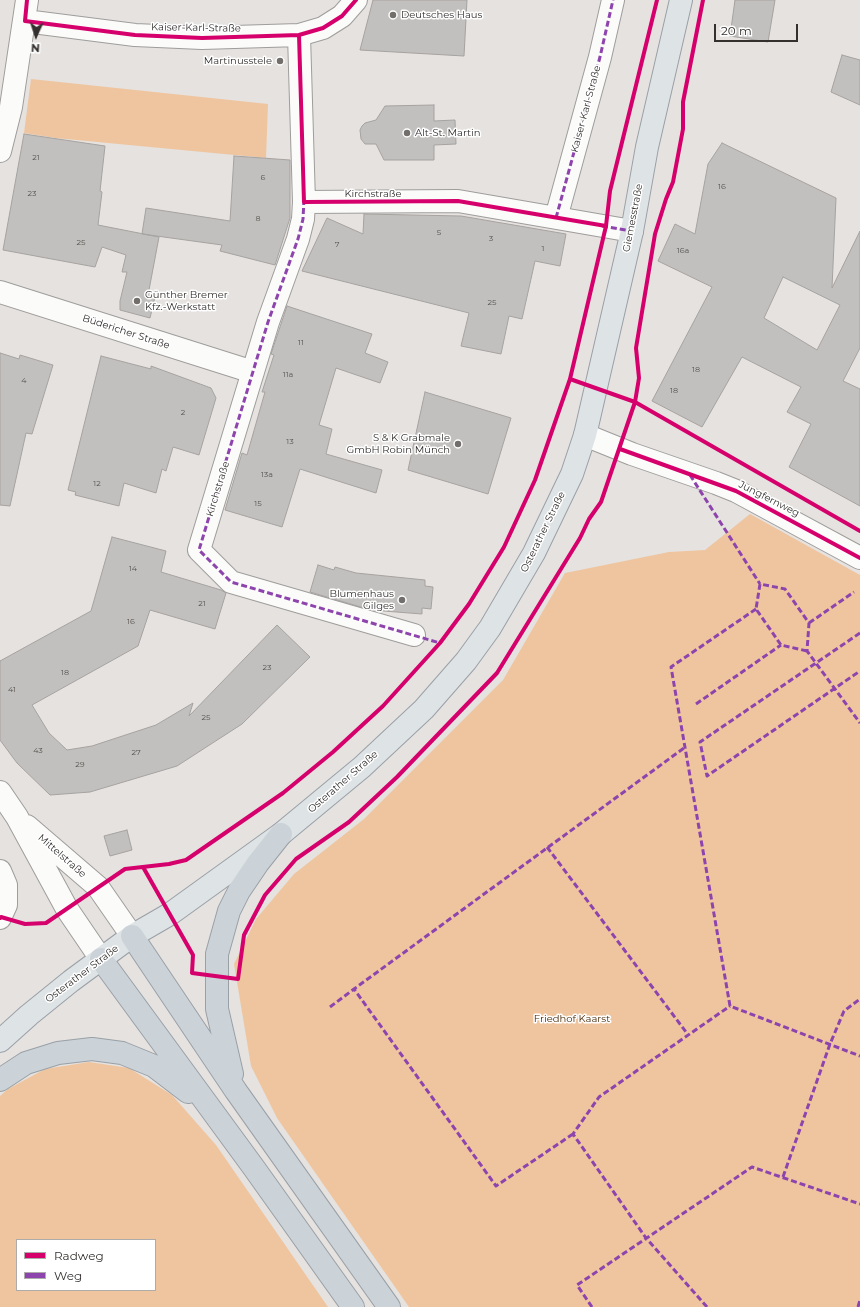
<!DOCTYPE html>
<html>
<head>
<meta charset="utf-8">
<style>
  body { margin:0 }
  #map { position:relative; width:860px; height:1307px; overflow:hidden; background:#e5e2e0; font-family:Montserrat,sans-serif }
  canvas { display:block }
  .legend { position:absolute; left:16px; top:1239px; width:140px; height:52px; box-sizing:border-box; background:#fff; border:1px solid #adacab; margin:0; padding:5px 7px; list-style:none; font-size:12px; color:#33302e }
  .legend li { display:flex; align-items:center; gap:8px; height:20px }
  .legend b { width:20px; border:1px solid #adacab }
  .north { position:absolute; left:16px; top:16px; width:40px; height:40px; -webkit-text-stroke:3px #fff; paint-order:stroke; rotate:183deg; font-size:11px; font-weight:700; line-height:16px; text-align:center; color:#33302e }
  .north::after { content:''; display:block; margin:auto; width:14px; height:18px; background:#33302e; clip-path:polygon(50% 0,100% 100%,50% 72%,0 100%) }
  .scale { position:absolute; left:714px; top:24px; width:84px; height:18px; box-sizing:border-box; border:2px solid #33302e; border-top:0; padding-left:5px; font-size:12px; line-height:14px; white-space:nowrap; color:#33302e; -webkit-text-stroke:3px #fff; paint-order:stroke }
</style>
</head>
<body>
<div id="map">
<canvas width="860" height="1307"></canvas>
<ul class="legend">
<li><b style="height:5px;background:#d6006c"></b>Radweg</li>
<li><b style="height:5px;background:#8e44ad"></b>Weg</li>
</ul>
<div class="north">N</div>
<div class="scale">20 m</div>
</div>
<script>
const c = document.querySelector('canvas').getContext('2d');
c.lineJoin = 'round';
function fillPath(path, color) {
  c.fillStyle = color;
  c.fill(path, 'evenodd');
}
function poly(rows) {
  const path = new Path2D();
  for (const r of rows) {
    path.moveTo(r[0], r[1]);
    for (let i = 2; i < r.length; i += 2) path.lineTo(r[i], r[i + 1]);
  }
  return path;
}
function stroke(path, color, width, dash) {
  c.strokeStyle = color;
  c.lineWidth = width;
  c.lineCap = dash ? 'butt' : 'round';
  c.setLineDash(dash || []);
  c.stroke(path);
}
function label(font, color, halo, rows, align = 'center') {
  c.font = font + ' Montserrat,sans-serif';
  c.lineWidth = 3;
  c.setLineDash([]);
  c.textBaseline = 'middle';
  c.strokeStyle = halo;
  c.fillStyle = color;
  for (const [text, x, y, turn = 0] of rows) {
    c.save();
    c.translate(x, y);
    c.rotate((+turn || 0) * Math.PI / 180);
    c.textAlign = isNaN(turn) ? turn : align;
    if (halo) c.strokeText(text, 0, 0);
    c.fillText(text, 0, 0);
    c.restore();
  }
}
const green = poly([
  [31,79,268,104,266,158,55,138,24,133],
  [750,514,860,575,860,1307,409,1307,277,1118,251,1066,234,964,256,919,294,874,364,819,503,680,565,573,669,552,705,550],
  [89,1062,129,1068,172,1095,216,1145,328,1307,0,1307,0,1096,8,1089,45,1069],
  [17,1240,155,1240,155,1290,17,1290]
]);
const building = poly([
  [373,0,467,0,464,56,360,50,373,0],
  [735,0,775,0,768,42,730,36,735,0],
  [842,55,860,60,860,105,831,92,842,55],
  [434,105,434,121,455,120,456,144,434,145,434,160,384,160,376,144,365,144,361,139,360,130,362,126,365,123,376,120,385,106,434,105],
  [24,134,105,146,100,191,102,192,98,225,159,237,149,290,156,293,150,318,120,310,120,301,127,272,122,272,126,255,102,247,95,267,3,250,24,134],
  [722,143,836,198,832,288,860,231,860,348,843,381,860,389,860,506,789,467,811,424,787,412,801,387,742,357,702,427,652,401,712,287,658,261,675,224,695,234,708,164,722,143],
  [783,277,840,305,817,350,764,318,783,277],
  [234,156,290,160,290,218,275,265,220,251,222,245,142,234,146,208,230,221,234,156],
  [364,214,461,216,566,234,560,266,535,261,522,319,509,316,501,354,461,346,469,313,302,271,327,218,363,234,364,214],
  [287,306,372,334,365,353,388,362,380,383,336,368,319,425,332,429,326,454,382,470,376,493,300,469,282,527,225,510,242,453,247,455,265,392,262,392,274,355,271,354,287,306],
  [0,353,19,359,20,355,53,365,32,434,26,433,10,506,0,505,0,353],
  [101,356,151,369,151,366,211,388,216,398,199,455,173,447,166,471,162,469,156,493,124,483,119,506,75,495,76,492,68,490,101,356],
  [425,392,511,418,488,494,408,470,425,392],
  [112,537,166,551,161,572,221,590,226,593,215,629,150,610,138,646,32,705,49,733,67,750,92,746,156,725,193,703,189,716,277,625,310,657,242,724,177,766,90,792,50,795,17,763,0,740,0,661,91,611,112,537],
  [318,565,334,570,335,567,356,573,425,580,425,586,433,587,431,609,422,608,422,614,371,610,310,592,318,565],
  [127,830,132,850,110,856,104,836,127,830]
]);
const minor = poly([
  [25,21,135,35,202,38,299,35,323,28,342,16,356,0],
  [299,35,304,202,303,219,298,239,268,322,199,550,231,582,414,635],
  [0,151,11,107,27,0],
  [304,202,458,201,632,231],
  [556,218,600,57,613,0],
  [0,292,253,372],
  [585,435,632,454,716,483,736,491,860,558],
  [0,792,17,817,67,909,101,959],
  [27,826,98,887,132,936],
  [0,871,6,885,6,905,0,918]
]);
const major = poly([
  [0,1041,29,1015,71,981,132,936,170,914,281,834,362,767,424,709,466,661,490,628,534,553,572,474,585,435,632,231,647,147,681,0]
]);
const highway = poly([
  [132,936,236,1091,389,1307],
  [101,959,254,1168,353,1307],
  [232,1074,217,1009,217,954,229,911,239,891,258,863,281,834],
  [0,1080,26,1063,58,1053,92,1049,122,1053,154,1066,188,1092]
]);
const quiet = poly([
  [304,199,303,219,298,239,268,322,199,550,231,582,440,643],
  [556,218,600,57,613,0],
  [602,226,632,231],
  [690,475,760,584],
  [756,609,671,667,730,1006,860,1056],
  [809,623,854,592],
  [860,633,700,742,707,776,860,671],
  [807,651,781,645,756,609,760,584,785,589,809,623,807,651,860,723],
  [696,704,781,645],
  [547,847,689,1036],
  [330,1007,354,989],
  [573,1134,496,1186,354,989,684,748],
  [783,1177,830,1044,844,1011,860,999],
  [592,1307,577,1285,752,1167,860,1204],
  [707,1307,646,1238,573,1134,599,1097,730,1006],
  [858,1307,860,1300]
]);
const cycleway = poly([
  [27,0,25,21,135,35,202,38,299,35,323,28,342,16,356,0],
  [299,35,304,202,458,201,606,226],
  [570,379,635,402,860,531],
  [620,449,736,491,860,558],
  [143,867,193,955,192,973,238,979,244,935,265,895,296,859,349,822,397,777,497,673,580,538,589,519,601,502,635,402,639,378,636,348,655,234,666,199,673,182,683,129,683,102,703,0],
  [0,918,1,917,25,924,46,923,125,869,169,864,186,860,283,793,333,752,383,706,440,643,469,604,504,547,535,480,570,379,606,226,610,191,657,0]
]);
const markers = [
  [393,15,4,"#716e6c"],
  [280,61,4,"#716e6c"],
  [407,133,4,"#716e6c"],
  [137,301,4,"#716e6c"],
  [458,444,4,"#716e6c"],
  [402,600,4,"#716e6c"]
];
const numberNames = [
  ["21",36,158],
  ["6",263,178],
  ["16",722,187],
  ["23",32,194],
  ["8",258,219],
  ["5",439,233],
  ["3",491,239],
  ["25",81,243],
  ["7",337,245],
  ["1",543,249],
  ["16a",683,251],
  ["25",492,303],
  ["11",301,343],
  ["18",696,370],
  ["11a",288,375],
  ["4",24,381],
  ["18",674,391],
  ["2",183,413],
  ["13",290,442],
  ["13a",267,475],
  ["12",97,484],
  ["15",258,504],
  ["14",133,569],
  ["21",202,604],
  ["16",131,622],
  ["23",267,668],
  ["18",65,673],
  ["41",12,690],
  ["25",206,718],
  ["43",38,751],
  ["27",136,753],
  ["29",80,765]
];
const poiNames = [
  ["Deutsches Haus",401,15],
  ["Martinusstele",272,61,"right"],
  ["Alt-St. Martin",415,133],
  ["Günther Bremer",145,295],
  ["Kfz.-Werkstatt",145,307],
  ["S & K Grabmale",450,438,"right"],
  ["GmbH Robin Münch",450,450,"right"],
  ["Blumenhaus",394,594,"right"],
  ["Gilges",394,606,"right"]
];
const streetNames = [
  ["Kaiser-Karl-Straße",196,28,1],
  ["Kaiser-Karl-Straße",586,109,-75],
  ["Kirchstraße",373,194],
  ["Giemesstraße",633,218,-79],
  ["Büdericher Straße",126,332,18],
  ["Kirchstraße",218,489,-73],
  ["Jungfernweg",769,499,27],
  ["Osterather Straße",543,532,-64],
  ["Osterather Straße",343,782,-41],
  ["Mittelstraße",62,856,41],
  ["Osterather Straße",82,974,-37]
];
const parkNames = [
  ["Friedhof Kaarst",572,1019]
];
fillPath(green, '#efc59f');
fillPath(building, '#c2c0be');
stroke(building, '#a5a2a0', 1);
stroke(minor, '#9f9d9b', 24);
stroke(major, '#99a0a6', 24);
stroke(highway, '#99a0a6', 24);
stroke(minor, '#fbfbfa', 22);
stroke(major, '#dee3e6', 22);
stroke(highway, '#cbd3d9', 22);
stroke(quiet, '#8e44ad', 3, [6, 3]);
stroke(cycleway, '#d6006c', 4);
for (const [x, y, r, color] of markers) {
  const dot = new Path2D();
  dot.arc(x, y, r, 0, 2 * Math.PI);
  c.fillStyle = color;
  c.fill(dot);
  stroke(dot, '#fff', 1.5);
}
label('8px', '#575452', null, numberNames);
label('10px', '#33302e', '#fff', poiNames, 'left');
label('10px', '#33302e', '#fff', streetNames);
label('10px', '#482909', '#fff', parkNames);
</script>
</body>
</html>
